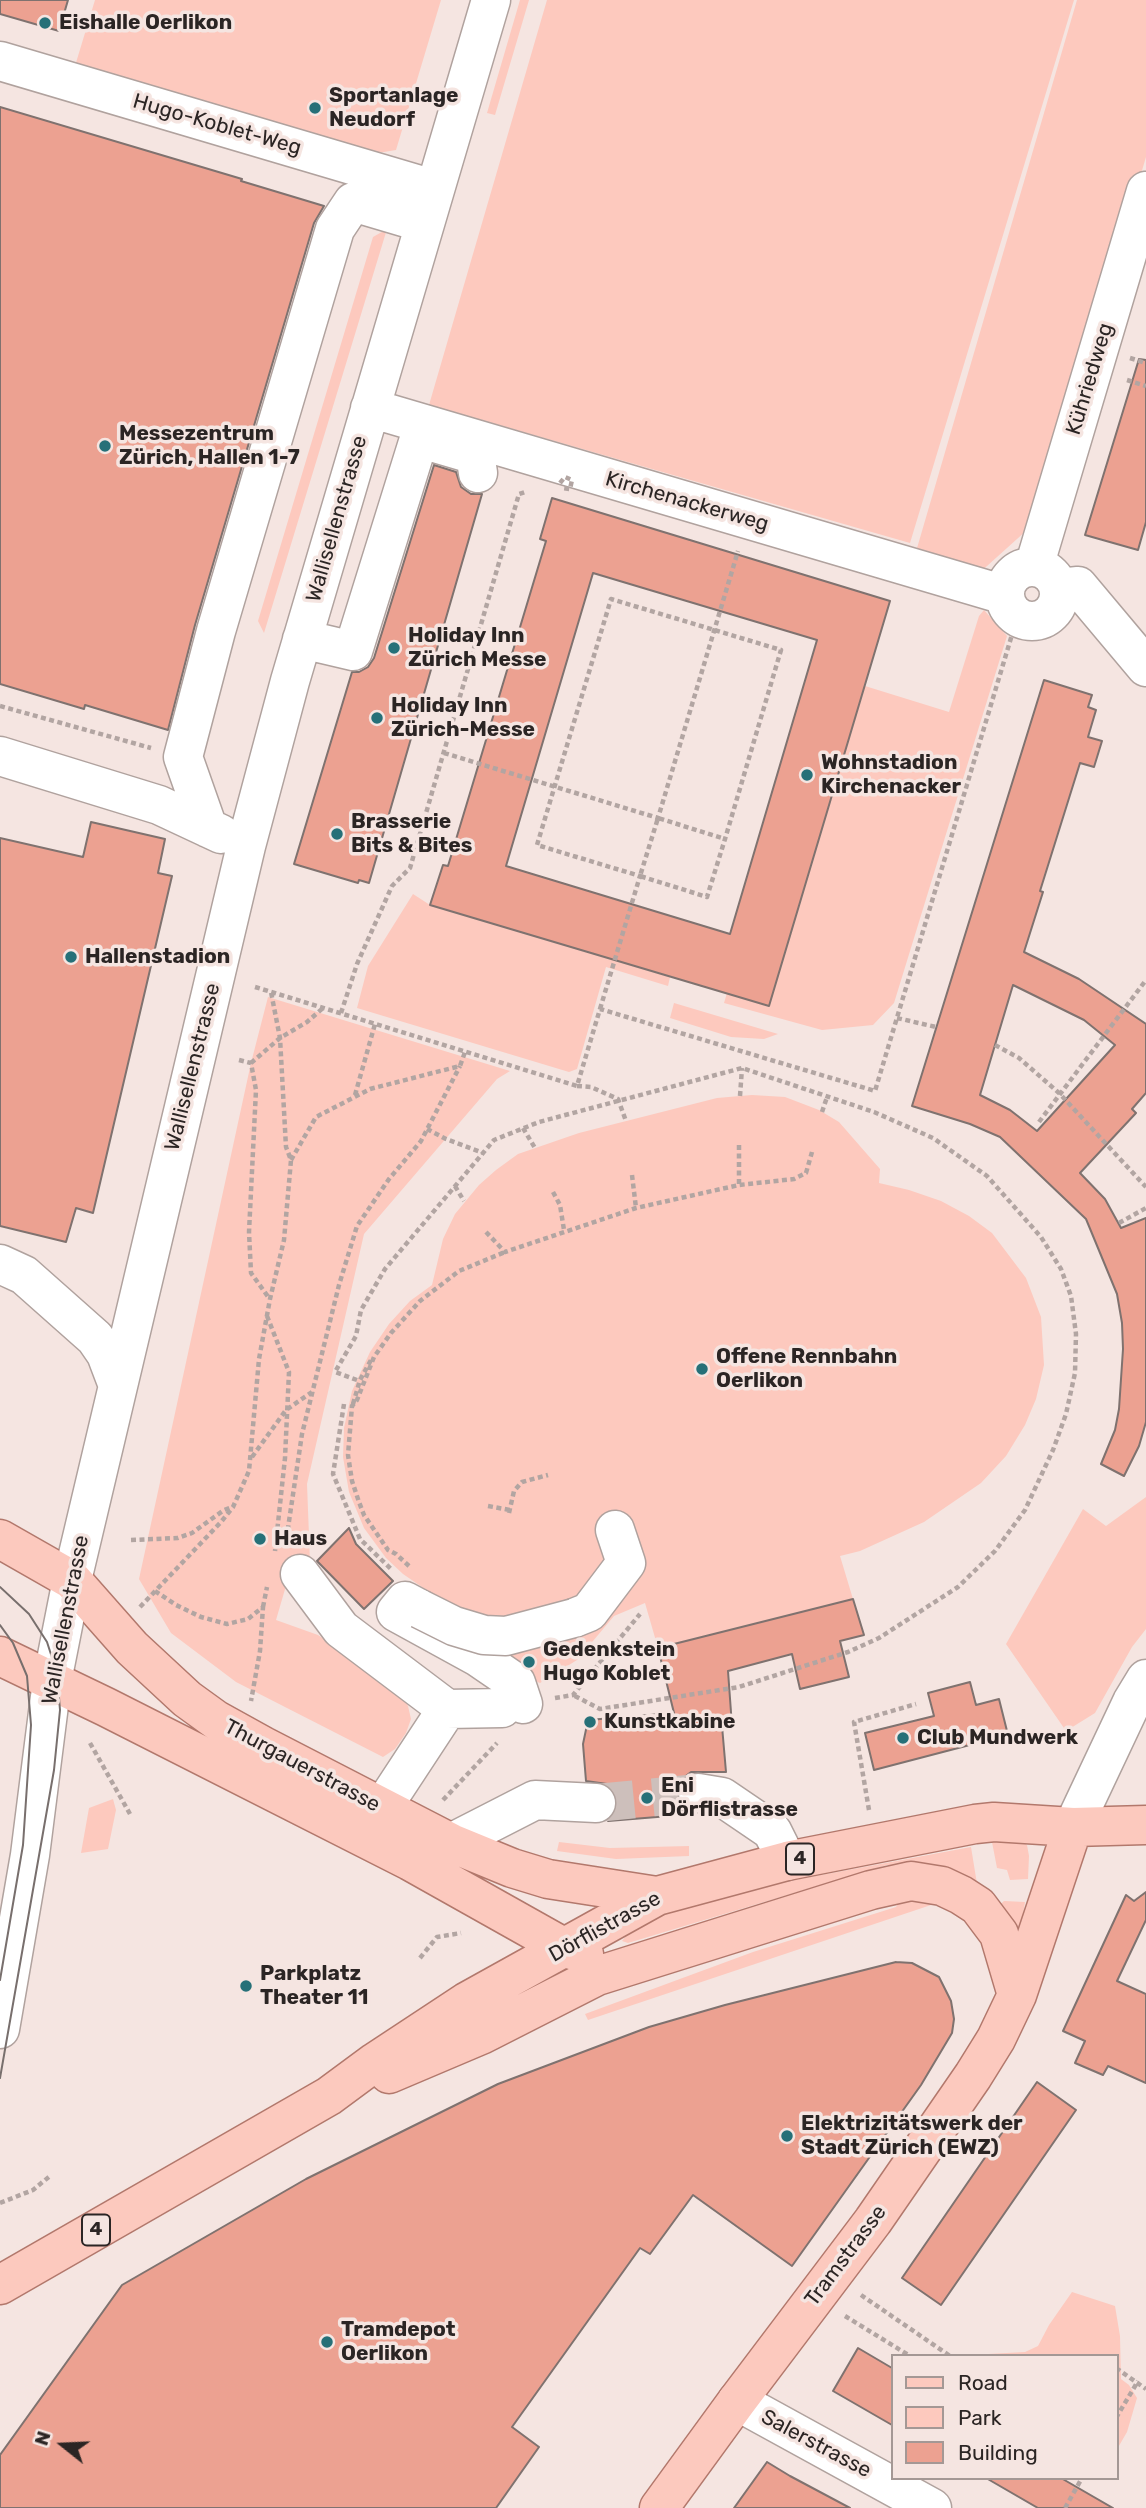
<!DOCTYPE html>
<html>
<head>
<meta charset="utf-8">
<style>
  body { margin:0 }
  #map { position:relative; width:1146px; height:2508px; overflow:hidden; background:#f5e5e1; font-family:Rubik,sans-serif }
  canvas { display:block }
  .legend { position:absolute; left:891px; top:2354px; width:228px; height:126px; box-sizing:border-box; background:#f5e5e1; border:2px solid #a49895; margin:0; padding:9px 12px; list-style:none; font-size:21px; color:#2b2524 }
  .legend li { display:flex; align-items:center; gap:14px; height:35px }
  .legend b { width:35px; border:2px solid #a49895 }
  .north { position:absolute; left:28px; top:2410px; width:70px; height:70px; -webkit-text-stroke:5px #f5e5e1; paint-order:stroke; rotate:288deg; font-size:19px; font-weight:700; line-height:28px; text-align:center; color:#2b2524 }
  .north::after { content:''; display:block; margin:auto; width:24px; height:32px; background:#2b2524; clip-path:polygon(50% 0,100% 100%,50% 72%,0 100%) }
</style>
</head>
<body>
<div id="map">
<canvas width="1146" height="2508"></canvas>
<ul class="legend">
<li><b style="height:9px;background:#fcc9be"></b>Road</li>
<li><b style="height:19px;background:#fdc9be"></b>Park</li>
<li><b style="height:19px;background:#eca191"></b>Building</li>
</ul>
<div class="north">N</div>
</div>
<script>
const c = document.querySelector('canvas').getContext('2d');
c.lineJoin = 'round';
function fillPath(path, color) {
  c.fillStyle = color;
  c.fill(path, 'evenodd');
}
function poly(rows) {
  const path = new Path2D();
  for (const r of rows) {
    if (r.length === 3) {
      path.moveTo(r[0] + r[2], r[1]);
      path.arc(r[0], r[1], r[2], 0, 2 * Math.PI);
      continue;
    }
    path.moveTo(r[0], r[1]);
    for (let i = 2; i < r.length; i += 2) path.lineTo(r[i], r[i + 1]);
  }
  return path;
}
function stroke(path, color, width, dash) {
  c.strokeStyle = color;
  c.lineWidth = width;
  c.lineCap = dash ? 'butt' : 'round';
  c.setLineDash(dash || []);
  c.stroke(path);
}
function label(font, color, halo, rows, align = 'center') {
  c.font = font + ' Rubik,sans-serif';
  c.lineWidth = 7;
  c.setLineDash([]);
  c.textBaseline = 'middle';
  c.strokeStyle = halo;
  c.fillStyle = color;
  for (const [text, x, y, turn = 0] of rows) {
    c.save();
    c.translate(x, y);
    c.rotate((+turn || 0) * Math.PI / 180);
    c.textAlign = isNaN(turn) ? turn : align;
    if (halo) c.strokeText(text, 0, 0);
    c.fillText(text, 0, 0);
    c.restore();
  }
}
const green = poly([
  [95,0,441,0,396,150,378,153,75,66],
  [520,0,529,0,495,115,487,113],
  [547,0,1074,0,910,543,429,405],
  [1077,0,1146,0,1146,157,1037,521,977,575,915,555],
  [387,229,264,633,258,621,373,237],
  [984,610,1007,636,894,1003,873,1025,822,1030,724,1003,727,993,769,1006,865,686,949,712,979,616],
  [413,894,430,905,670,977,668,986,606,967,577,1069,569,1072,357,1008,368,966],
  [268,997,510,1071,497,1079,364,1234,307,1484,310,1562,288,1579,276,1620,318,1635,400,1691,408,1706,411,1719,406,1733,395,1749,383,1757,236,1682,171,1633,139,1579,251,1063],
  [674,1003,778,1034,764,1039,731,1037,670,1018],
  [752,1095,785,1097,819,1110,839,1122,880,1169,879,1183,909,1190,941,1201,969,1216,992,1233,1026,1278,1041,1317,1044,1365,1036,1399,1025,1425,1006,1456,981,1483,924,1522,860,1551,840,1556,853,1599,658,1648,645,1603,614,1616,577,1660,540,1683,513,1671,483,1617,441,1600,403,1574,386,1558,364,1528,349,1492,343,1457,344,1428,352,1391,370,1352,389,1324,410,1301,432,1285,443,1239,455,1214,479,1185,496,1170,518,1154,579,1133,717,1098],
  [1146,1497,1146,1629,1132,1647,1095,1713,1066,1731,1006,1644,1083,1509,1106,1526],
  [113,1799,116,1810,108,1849,81,1853,89,1808],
  [1012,1839,1021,1841,1027,1845,1029,1856,1028,1879,1010,1880,1007,1870,997,1868,992,1842],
  [559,1842,610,1848,689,1846,689,1856,616,1859,557,1851],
  [971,1847,978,1890,940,1870,887,1865,628,1943,622,1941,637,1922,736,1891],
  [903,1896,937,1903,588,2020,585,2014,753,1952,896,1907],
  [1004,1901,1025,1902,1019,1939,995,1909],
  [1072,2292,1115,2306,1120,2336,1121,2379,1129,2385,1137,2398,1127,2432,1116,2451,1116,2356,952,2356,1025,2352,1038,2346,1049,2325]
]);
const building = poly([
  [0,0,68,0,59,31,0,14,0,0],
  [0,107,242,179,241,181,324,206,314,223,195,625,168,730,85,705,84,709,0,684,0,107],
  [1139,359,1146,360,1146,522,1138,550,1085,535,1139,359],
  [434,465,456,472,461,487,471,494,482,494,369,883,359,880,358,883,294,864,352,672,359,672,368,667,374,658,434,465],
  [552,498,890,601,769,1006,430,905,443,865,448,866,546,541,540,539,552,498],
  [593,573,817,640,730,934,506,866,593,573],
  [1044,680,1092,695,1088,707,1096,710,1088,737,1102,741,1094,767,1080,763,1040,891,1043,892,1024,952,1079,979,1146,1024,1146,1093,1132,1109,1136,1113,1080,1173,1105,1199,1121,1228,1146,1218,1146,1422,1139,1446,1124,1476,1101,1464,1115,1430,1119,1409,1123,1349,1122,1323,1117,1294,1086,1219,1000,1137,970,1124,912,1106,1044,680],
  [1013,985,1084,1020,1115,1045,1037,1131,1010,1110,980,1095,1013,985],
  [91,822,165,839,158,873,172,876,93,1213,76,1208,66,1242,0,1226,0,838,83,857,91,822],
  [349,1528,356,1544,393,1581,364,1609,317,1561,349,1528],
  [853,1599,864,1635,840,1641,849,1677,800,1689,792,1654,728,1671,732,1726,722,1726,726,1772,691,1772,682,1779,677,1789,678,1801,685,1810,694,1814,608,1821,615,1814,618,1805,615,1792,607,1784,586,1781,583,1744,588,1720,674,1713,658,1648,853,1599],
  [970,1682,976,1705,999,1699,1008,1735,874,1770,865,1733,934,1716,928,1693,970,1682],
  [1146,1892,1146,1920,1117,1981,1146,1994,1146,2083,1108,2066,1103,2075,1075,2063,1085,2041,1063,2031,1126,1895,1134,1901,1146,1892],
  [896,1962,912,1963,939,1977,951,2001,954,2019,952,2033,921,2085,792,2266,693,2195,650,2254,640,2248,512,2427,539,2447,496,2508,0,2508,0,2455,122,2285,306,2179,498,2084,649,2027,725,2005,896,1962],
  [1037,2082,1076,2110,941,2305,902,2278,1037,2082],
  [858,2348,892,2368,892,2425,833,2391,858,2348],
  [767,2462,790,2476,850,2508,734,2508,767,2462],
  [986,2478,1061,2478,1113,2508,1038,2508,986,2478]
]);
const minorTunnel = poly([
  [596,1803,698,1793]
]);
const path = poly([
  [1130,358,1146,363],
  [1127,380,1146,386],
  [0,706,151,748],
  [444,753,658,818,738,551],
  [255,987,577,1086,600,1009,875,1091,1014,628],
  [600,1009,640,876,537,845,611,599,781,650,725,839,707,897,640,876,658,818,725,839],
  [341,1013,357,964,392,886,410,868,519,494,525,492],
  [897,1018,936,1027],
  [995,1045,1019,1058,1059,1093,1146,1187],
  [239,1060,251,1063,256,1090,249,1232,251,1273,269,1298],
  [251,1063,280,1038,307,1022,323,1008],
  [577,1086,591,1087,618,1099,626,1121],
  [355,1095,375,1024],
  [740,1096,742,1068],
  [822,1112,827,1097],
  [1039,1122,1146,980],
  [523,1128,535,1148],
  [427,1129,446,1139,483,1153],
  [739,1145,739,1185],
  [291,1160,316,1117,370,1089,460,1066,465,1052],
  [632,1175,636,1208],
  [455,1186,464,1201],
  [553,1192,560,1205,564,1230],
  [1119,1223,1146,1208],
  [486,1232,505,1252,636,1208,739,1185,794,1179,806,1173,812,1152],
  [267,1316,289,1372,285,1458,275,1551],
  [357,1380,335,1372,356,1336,361,1310,385,1269,494,1140,539,1122,742,1068,874,1112,933,1138,987,1176,1041,1237,1061,1269,1071,1296,1076,1334,1075,1373,1066,1414,1053,1450,1025,1510,995,1551,958,1587,879,1638,848,1652,739,1687,600,1709,573,1695],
  [344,1404,333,1474,360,1539,391,1569],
  [353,1404,360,1380,371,1360],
  [252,1457,286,1410,312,1392],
  [488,1506,510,1510],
  [509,1513,514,1491,522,1482,548,1475],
  [131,1540,178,1538,192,1533,224,1510,232,1507],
  [279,1545,288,1528,302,1434,339,1285,357,1226,389,1179,421,1141,460,1066],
  [409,1566,396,1554,388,1550,364,1515,359,1502,352,1481,348,1455,352,1406,357,1400,374,1357,391,1333,420,1301,459,1271,505,1252],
  [155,1591,176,1605,201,1617,227,1624,248,1619,263,1607,260,1651,251,1701],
  [140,1607,221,1522,233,1507,249,1471,259,1359,270,1299,284,1240,291,1160,286,1147,280,1038,271,992],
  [263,1607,267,1587],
  [555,1698,573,1695,640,1614],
  [90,1743,130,1814],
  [443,1800,497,1743],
  [869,1810,854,1722,916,1704],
  [420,1958,437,1937,461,1933],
  [0,2203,33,2190,50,2176],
  [861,2295,950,2356],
  [845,2316,910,2356],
  [1116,2368,1146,2389],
  [1116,2418,1138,2381],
  [1065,2508,1082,2478]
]);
const minor = poly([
  [0,61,433,189],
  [370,408,1005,595],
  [435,443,469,453,476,460,478,473],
  [1032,594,27],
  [1034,567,1146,191],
  [1059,588,1078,586,1146,667],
  [302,639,353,651,419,439],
  [0,756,159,805,221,834],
  [208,828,183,757,216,631,335,229,353,202,424,223],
  [0,1264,24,1275,95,1338,106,1354,117,1383],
  [300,1574,341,1629,447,1709,382,1808],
  [420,1609,405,1601,396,1612,478,1657,516,1683,523,1704],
  [574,1618,589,1612,626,1563,615,1530],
  [447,1709,502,1708],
  [698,1793,722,1797,772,1831,787,1861],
  [1073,1827,1132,1702,1146,1679],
  [451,1843,535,1800,596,1803],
  [0,2029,30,1855,52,1681,72,1580,246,846,290,681,491,0],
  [737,2401,932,2508]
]);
const major = poly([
  [0,1539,72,1580,132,1648,187,1699,216,1720,263,1746,451,1843,512,1868,548,1879,657,1896],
  [0,1656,106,1707,410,1861,565,1948,584,1954],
  [389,2074,481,2035,597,1976,871,1890,911,1881,942,1886,961,1895,978,1906,999,1934,1017,1995],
  [0,2285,329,2096,375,2062,466,2002,657,1896,787,1861,975,1824,994,1822,1073,1827,1146,1825],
  [659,2508,737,2401,873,2221,973,2076,996,2039,1017,1995,1073,1827]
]);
const tram = poly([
  [0,1587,29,1614,47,1642,57,1673,60,1710,54,1770,0,2078],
  [0,1625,13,1643,27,1676,31,1725,23,1845,0,1980]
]);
const pathBridge = poly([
  [560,483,565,477,572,480,570,489,562,488]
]);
const minorBridge = poly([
  [420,1609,454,1626,484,1635,506,1636,574,1618]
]);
const markers = [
  [45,23,7,"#267078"],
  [315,108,7,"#267078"],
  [105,446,7,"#267078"],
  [394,648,7,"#267078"],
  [377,718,7,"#267078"],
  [807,775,7,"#267078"],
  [337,834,7,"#267078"],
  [71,957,7,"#267078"],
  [702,1369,7,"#267078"],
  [260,1539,7,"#267078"],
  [529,1662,7,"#267078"],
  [590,1722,7,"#267078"],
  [903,1738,7,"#267078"],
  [647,1798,7,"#267078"],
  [246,1986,7,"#267078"],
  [787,2136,7,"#267078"],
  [327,2342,7,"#267078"]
];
const shields = [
  [800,1859,28],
  [96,2230,28]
];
const shieldNames = [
  ["4",800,1859],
  ["4",96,2230]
];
const poiNames = [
  ["Eishalle Oerlikon",59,23],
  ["Sportanlage",329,96],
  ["Neudorf",329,120],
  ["Messezentrum",119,434],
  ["Zürich, Hallen 1-7",119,458],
  ["Holiday Inn",408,636],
  ["Zürich Messe",408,660],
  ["Holiday Inn",391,706],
  ["Zürich-Messe",391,730],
  ["Wohnstadion",821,763],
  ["Kirchenacker",821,787],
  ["Brasserie",351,822],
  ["Bits & Bites",351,846],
  ["Hallenstadion",85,957],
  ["Offene Rennbahn",716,1357],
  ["Oerlikon",716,1381],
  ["Haus",274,1539],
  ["Gedenkstein",543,1650],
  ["Hugo Koblet",543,1674],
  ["Kunstkabine",604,1722],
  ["Club Mundwerk",917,1738],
  ["Eni",661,1786],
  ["Dörflistrasse",661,1810],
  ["Parkplatz",260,1974],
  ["Theater 11",260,1998],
  ["Elektrizitätswerk der",801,2124],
  ["Stadt Zürich (EWZ)",801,2148],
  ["Tramdepot",341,2330],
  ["Oerlikon",341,2354]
];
const streetNames = [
  ["Hugo-Koblet-Weg",217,125,16],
  ["Kühriedweg",1090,379,-73],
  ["Kirchenackerweg",687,502,16],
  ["Wallisellenstrasse",337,519,-74],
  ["Wallisellenstrasse",193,1067,-76],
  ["Wallisellenstrasse",66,1620,-79],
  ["Thurgauerstrasse",302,1766,28],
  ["Dörflistrasse",605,1927,-29],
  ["Tramstrasse",846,2256,-53],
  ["Salerstrasse",816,2444,28]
];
fillPath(green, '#fdc9be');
fillPath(building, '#eca191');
stroke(building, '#7f726f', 2);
stroke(minorTunnel, '#cdbfbb', 38, [38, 19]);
stroke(minor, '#b0a29e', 41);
stroke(major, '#b2786c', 41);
stroke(path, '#b2a5a2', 4.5, [5, 3.5]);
stroke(minor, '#fff', 38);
stroke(major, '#fcc9be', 38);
stroke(tram, '#786f6d', 2);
stroke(minorBridge, '#b0a29e', 41, []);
stroke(pathBridge, '#b2a5a2', 4.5, [5, 3.5]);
stroke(minorBridge, '#fff', 38);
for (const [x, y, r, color] of markers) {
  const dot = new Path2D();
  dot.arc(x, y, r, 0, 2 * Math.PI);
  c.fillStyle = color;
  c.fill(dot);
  stroke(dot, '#f5e5e1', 2.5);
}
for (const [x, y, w] of shields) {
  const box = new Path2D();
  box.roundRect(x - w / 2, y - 15.5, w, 31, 5);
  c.fillStyle = '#f5e5e1';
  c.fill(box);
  stroke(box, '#2b2524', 2);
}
label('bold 19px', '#2b2524', null, shieldNames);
label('bold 21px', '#2b2524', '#f5e5e1', poiNames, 'left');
label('21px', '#2b2524', '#f5e5e1', streetNames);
</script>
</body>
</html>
